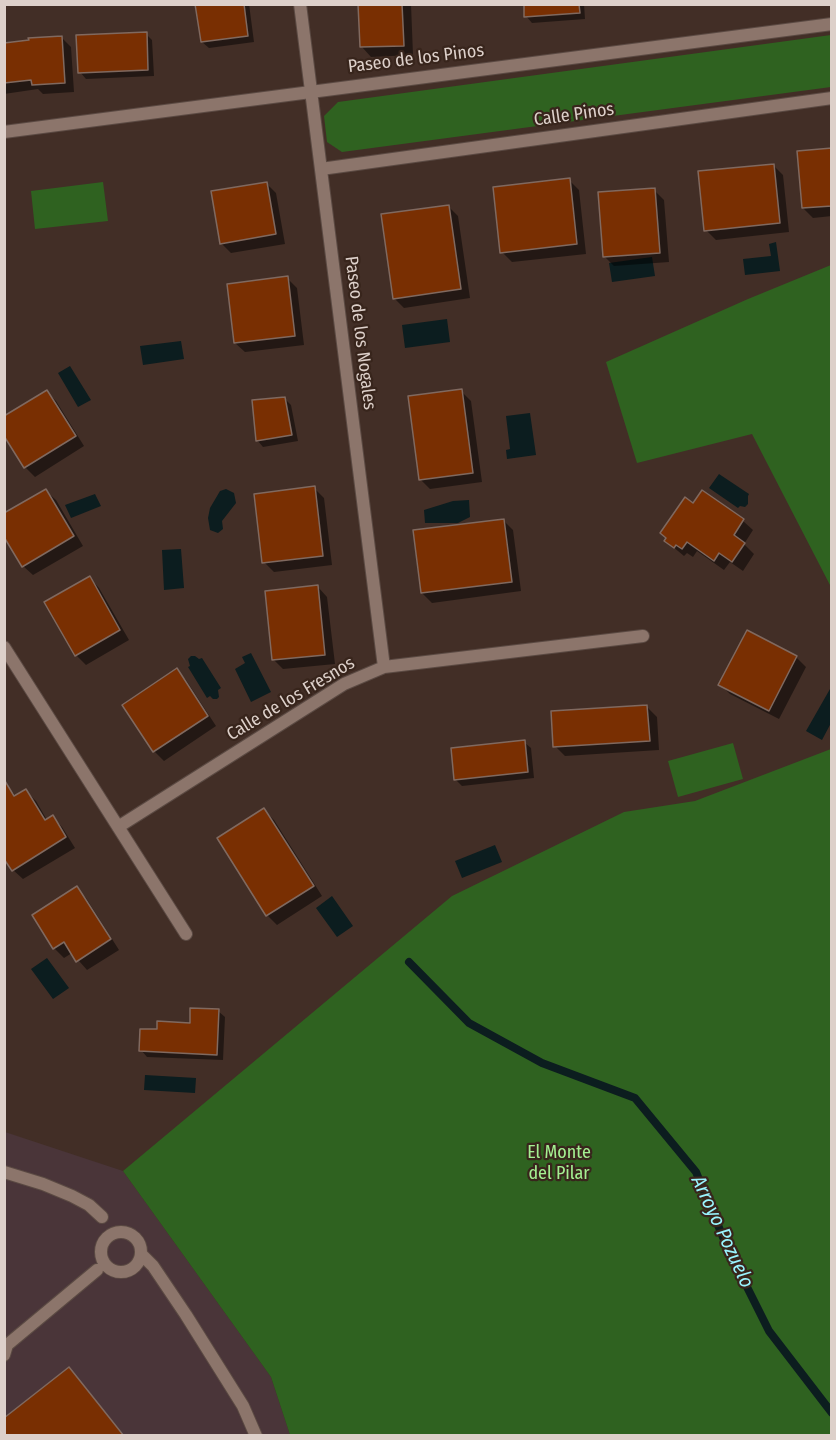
<!DOCTYPE html>
<html>
<head>
<meta charset="utf-8">
<style>
  body { margin:0 }
  #map { position:relative; width:836px; height:1440px; overflow:hidden; background:#422e26; font-family:"Fira Sans Condensed",sans-serif }
  canvas { display:block }
  .frame { position:absolute; inset:0; border:6px solid #ddd0ca; pointer-events:none }
</style>
</head>
<body>
<div id="map">
<canvas width="836" height="1440"></canvas>
<div class="frame"></div>
</div>
<script>
const c = document.querySelector('canvas').getContext('2d');
c.lineJoin = 'round';
function fillPath(path, color) {
  c.fillStyle = color;
  c.fill(path, 'evenodd');
}
function poly(rows) {
  const path = new Path2D();
  for (const r of rows) {
    if (r.length === 3) {
      path.moveTo(r[0] + r[2], r[1]);
      path.arc(r[0], r[1], r[2], 0, 2 * Math.PI);
      continue;
    }
    path.moveTo(r[0], r[1]);
    for (let i = 2; i < r.length; i += 2) path.lineTo(r[i], r[i + 1]);
  }
  return path;
}
function stroke(path, color, width, dash) {
  c.strokeStyle = color;
  c.lineWidth = width;
  c.lineCap = dash ? 'butt' : 'round';
  c.setLineDash(dash || []);
  c.stroke(path);
}
function label(font, color, halo, rows, align = 'center') {
  c.font = font + ' "Fira Sans Condensed",sans-serif';
  c.lineWidth = 4.5;
  c.setLineDash([]);
  c.textBaseline = 'middle';
  c.strokeStyle = halo;
  c.fillStyle = color;
  for (const [text, x, y, turn = 0] of rows) {
    c.save();
    c.translate(x, y);
    c.rotate((+turn || 0) * Math.PI / 180);
    c.textAlign = isNaN(turn) ? turn : align;
    if (halo) c.strokeText(text, 0, 0);
    c.fillText(text, 0, 0);
    c.restore();
  }
}
const education = poly([
  [5,1132,123,1171,271,1377,290,1435,5,1436]
]);
const green = poly([
  [831,35,831,87,342,152,327,142,324,116,338,102],
  [103,182,108,221,35,229,31,191],
  [831,265,831,587,752,434,637,463,606,362,748,299],
  [733,743,743,779,678,797,668,761],
  [831,749,831,1435,290,1435,271,1377,123,1171,452,896,624,812,695,801]
]);
const water = poly([
  [776,242,780,271,745,275,743,259,771,256,769,244],
  [652,257,655,276,612,282,609,263],
  [447,319,450,342,405,348,402,325],
  [181,341,184,359,143,365,140,346],
  [70,366,91,400,78,407,58,373],
  [530,413,536,455,507,459,506,450,510,449,506,416],
  [719,474,749,494,748,496,748,504,745,507,740,506,738,508,709,488],
  [226,489,234,493,236,503,222,521,223,529,218,533,210,530,208,518,210,508,220,491],
  [95,494,101,506,71,518,65,505],
  [469,500,470,517,458,523,425,523,424,510,453,501],
  [181,549,184,588,164,590,162,550],
  [251,653,271,692,251,702,235,669,245,663,242,657],
  [191,656,195,656,199,659,202,658,221,688,218,690,219,697,217,699,213,699,210,696,207,698,188,667,190,666,188,659],
  [830,689,831,723,822,740,806,731],
  [495,845,502,862,462,878,455,861],
  [332,896,353,926,337,937,316,908],
  [47,958,69,988,53,999,31,969],
  [145,1075,196,1078,195,1093,144,1090]
]);
const shadow = poly([
  [197,4,249,4,254,42,209,48,202,42],
  [360,4,411,4,413,55,371,57,362,47],
  [525,4,584,4,585,19,532,23,526,16],
  [146,34,152,40,154,76,86,79,80,72],
  [61,37,71,47,74,92,43,94,38,89,4,94,4,45],
  [832,149,832,216,813,218,803,208],
  [773,165,783,175,789,232,716,240,706,230],
  [569,180,579,190,586,254,512,262,502,252],
  [266,183,276,193,285,244,231,253,221,243],
  [654,190,664,200,669,262,614,266,604,256],
  [448,206,458,216,470,298,404,308,394,298],
  [287,278,297,288,304,345,245,352,235,343],
  [461,391,471,401,482,482,430,489,420,479],
  [47,392,56,401,84,446,35,477,25,467],
  [285,399,291,405,298,441,263,447,257,440],
  [314,488,324,498,332,565,274,572,264,562],
  [46,491,56,500,83,546,33,575,23,566],
  [702,492,743,521,753,530,744,544,754,554,743,571,730,562,724,570,697,551,693,557,687,553,684,556,666,541],
  [503,520,513,530,521,591,432,603,422,593],
  [90,578,99,588,129,640,86,665,76,655],
  [318,587,327,597,335,664,283,669,274,660],
  [796,657,806,667,779,719,730,694,720,684],
  [177,670,186,680,216,726,164,761,154,751,124,705],
  [647,707,657,717,659,750,565,756,555,746],
  [524,742,531,748,534,778,462,786,455,779],
  [4,783,17,797,26,791,36,801,47,820,53,817,62,827,75,848,23,879,13,870,4,856],
  [264,810,274,820,322,896,277,925,267,915,219,838],
  [76,888,86,898,119,950,87,970,72,953,64,958,54,948],
  [218,1011,225,1017,223,1060,147,1057,141,1050,158,1031,191,1024],
  [69,1369,125,1436,4,1436]
]);
const stream = poly([
  [409,962,469,1023,542,1063,635,1098,696,1172,727,1247,769,1331,832,1413]
]);
const building = poly([
  [195,4,244,4,248,36,201,42,195,4],
  [358,4,402,4,404,46,360,47,358,4],
  [524,4,579,4,580,13,524,17,524,4],
  [147,32,148,70,78,73,76,35,147,32],
  [62,36,65,83,32,85,31,80,4,83,4,43,29,40,28,38,62,36],
  [832,148,832,206,802,208,797,151,832,148],
  [774,164,780,223,704,231,698,171,774,164],
  [570,178,577,244,500,253,493,187,570,178],
  [267,182,276,234,220,244,211,191,267,182],
  [655,188,660,253,603,257,598,192,655,188],
  [449,205,461,289,393,299,381,214,449,205],
  [288,276,295,336,234,343,227,284,288,276],
  [462,389,473,473,419,480,408,396,462,389],
  [47,390,76,436,24,468,4,436,4,416,47,390],
  [285,397,292,435,256,441,252,400,285,397],
  [315,486,323,556,262,563,254,494,315,486],
  [46,489,74,536,22,567,4,537,4,513,46,489],
  [702,490,744,519,734,535,745,543,732,562,719,553,714,561,687,542,682,549,676,545,674,548,664,541,666,538,660,533,685,497,693,503,702,490],
  [504,519,512,582,421,593,413,530,504,519],
  [90,576,120,630,75,656,44,602,90,576],
  [318,585,325,655,272,660,265,591,318,585],
  [747,630,797,656,769,711,718,685,747,630],
  [177,668,208,716,153,752,122,705,177,668],
  [647,705,650,741,553,747,551,711,647,705],
  [525,740,528,772,454,780,451,748,525,740],
  [5,781,14,796,26,789,45,820,53,815,66,837,12,871,4,859,5,781],
  [264,808,314,886,266,916,217,838,264,808],
  [77,886,111,939,76,962,64,942,53,949,32,915,77,886],
  [190,1008,219,1009,217,1055,139,1051,140,1029,157,1029,157,1021,190,1023,190,1008],
  [69,1367,124,1436,4,1436,4,1418,69,1367]
]);
const service = poly([
  [4,1172,43,1184,72,1196,89,1205,102,1217],
  [121,1252,20],
  [141,1254,153,1266,186,1315,243,1406,256,1436],
  [4,1355,7,1345,97,1270]
]);
const minor = poly([
  [300,4,384,667],
  [4,132,832,24],
  [321,169,832,98],
  [4,647,186,934],
  [118,827,344,684,384,667,643,636]
]);
const streetNames = [
  ["Paseo de los Pinos",416,59,-7],
  ["Calle Pinos",574,115,-8],
  ["Paseo de los Nogales",360,333,83],
  ["Calle de los Fresnos",291,699,-31]
];
const parkNames = [
  ["El Monte",559,1153],
  ["del Pilar",559,1174]
];
const waterNames = [
  ["Arroyo Pozuelo",722,1232,65]
];
fillPath(education, '#4a3539');
fillPath(green, '#2f6220');
fillPath(water, '#0c1d1f');
fillPath(shadow, '#0007');
stroke(stream, '#0c1d1f', 8);
fillPath(building, '#792f02');
stroke(building, '#80695f', 1.5);
stroke(service, '#5b4a43', 14);
stroke(minor, '#5b4a43', 14);
stroke(service, '#8c756b', 12);
stroke(minor, '#8c756b', 12);
label('18px', '#ddd0ca', '#38251c', streetNames);
label('18px', '#a4ef91', '#38251c', parkNames);
label('italic 20px', '#9af4fe', '#38251c', waterNames);
</script>
</body>
</html>
